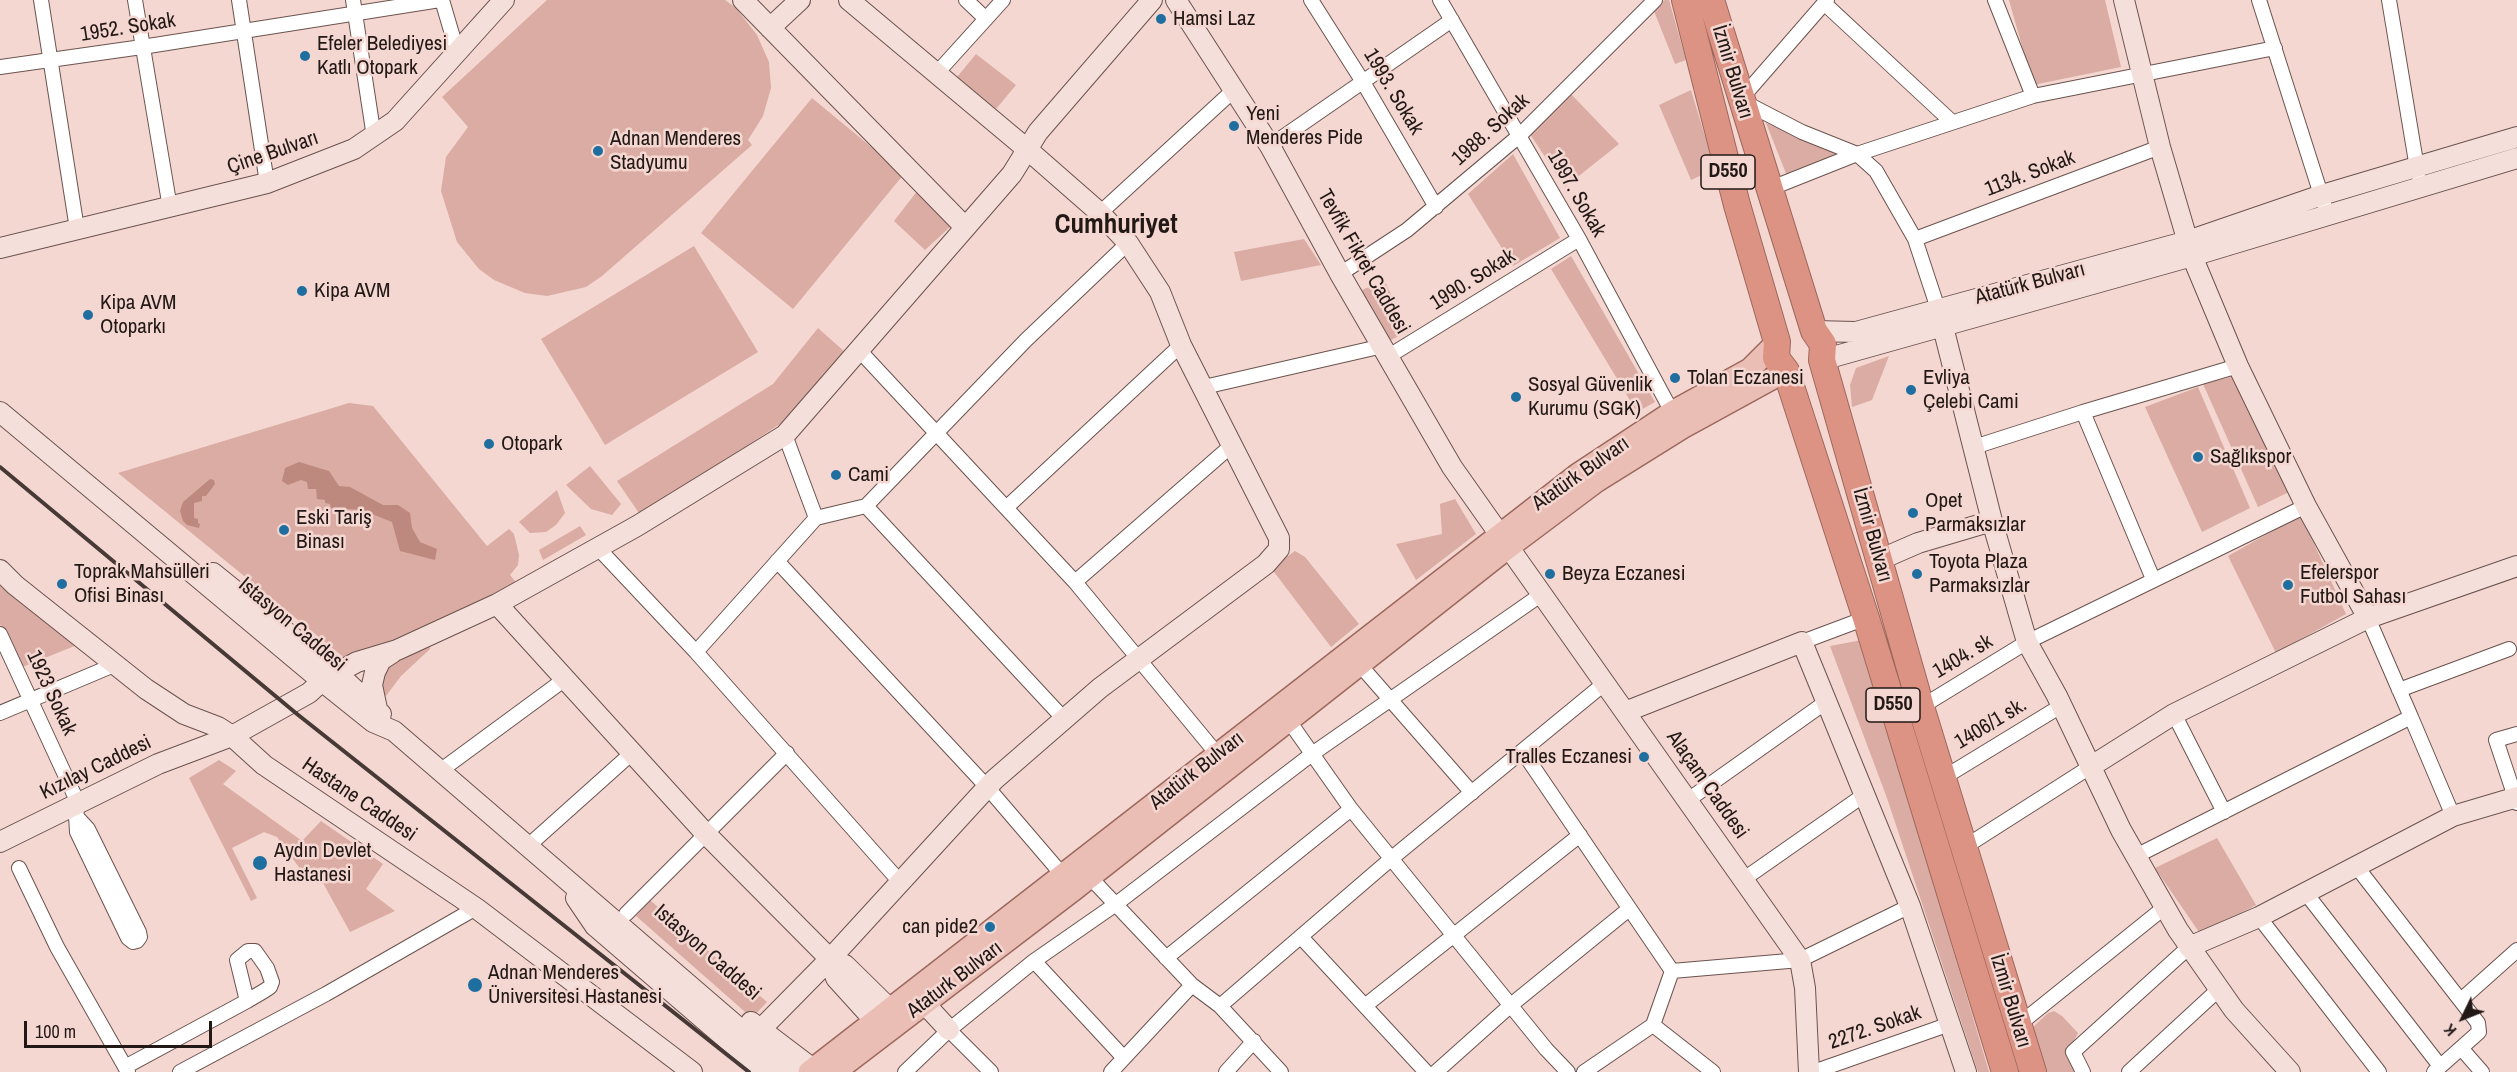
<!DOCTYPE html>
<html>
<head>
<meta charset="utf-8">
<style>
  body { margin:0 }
  #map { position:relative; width:2517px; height:1072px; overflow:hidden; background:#f4d7d1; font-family:"Archivo Narrow",sans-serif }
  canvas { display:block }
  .north { position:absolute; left:2433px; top:988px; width:60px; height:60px; -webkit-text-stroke:4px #f4d7d1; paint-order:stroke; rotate:227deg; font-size:16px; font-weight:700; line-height:24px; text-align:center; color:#221816 }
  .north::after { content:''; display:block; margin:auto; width:21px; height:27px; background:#221816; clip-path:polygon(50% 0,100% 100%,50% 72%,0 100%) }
  .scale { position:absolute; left:24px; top:1021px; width:188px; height:27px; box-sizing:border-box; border:3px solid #221816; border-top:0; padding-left:8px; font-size:18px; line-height:21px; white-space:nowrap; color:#221816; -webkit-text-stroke:4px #f4d7d1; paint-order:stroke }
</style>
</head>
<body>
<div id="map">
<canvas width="2517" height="1072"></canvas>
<div class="north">K</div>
<div class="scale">100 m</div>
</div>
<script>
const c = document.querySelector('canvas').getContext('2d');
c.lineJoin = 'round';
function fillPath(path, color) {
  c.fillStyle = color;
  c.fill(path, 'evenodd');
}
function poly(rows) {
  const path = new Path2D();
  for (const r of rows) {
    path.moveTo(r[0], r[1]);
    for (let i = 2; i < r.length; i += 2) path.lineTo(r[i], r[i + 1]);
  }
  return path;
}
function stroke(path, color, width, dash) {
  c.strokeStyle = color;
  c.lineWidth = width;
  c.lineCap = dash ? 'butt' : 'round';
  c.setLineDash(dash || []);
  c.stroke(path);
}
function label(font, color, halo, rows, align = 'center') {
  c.font = font + ' "Archivo Narrow",sans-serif';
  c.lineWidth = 5;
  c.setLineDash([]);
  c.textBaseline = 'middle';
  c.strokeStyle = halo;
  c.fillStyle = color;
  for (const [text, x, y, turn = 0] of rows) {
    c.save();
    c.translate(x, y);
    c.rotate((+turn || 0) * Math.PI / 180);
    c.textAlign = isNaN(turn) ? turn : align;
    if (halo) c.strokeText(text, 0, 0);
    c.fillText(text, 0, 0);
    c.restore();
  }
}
const green = poly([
  [547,0,725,0,736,8,757,35,769,62,771,88,763,116,748,140,752,145,602,276,586,287,547,296,525,293,494,280,479,269,457,242,441,191,446,157,468,127,442,97],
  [1665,0,1669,0,1686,60,1675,64,1652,6],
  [2009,0,2105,0,2121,67,2033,85],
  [976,54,1016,85,996,109,957,77],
  [1691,90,1715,169,1691,180,1659,105],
  [1569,92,1619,144,1565,187,1528,131],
  [812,98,904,174,793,309,701,233],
  [1766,123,1809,140,1842,157,1787,176],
  [1513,154,1560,238,1513,266,1468,194],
  [918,190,950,227,925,250,894,221],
  [1304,239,1321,265,1241,281,1234,252],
  [694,246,758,352,605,445,541,339],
  [1571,256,1655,402,1637,412,1551,269],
  [1384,280,1409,331,1391,340,1385,336,1360,291],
  [818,328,846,353,783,422,641,516,617,481,773,384],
  [1889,356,1872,400,1852,407,1850,385,1856,368],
  [2235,376,2289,492,2258,507,2203,384],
  [2198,387,2250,508,2202,532,2145,407],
  [349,403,373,406,487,546,509,529,514,534,519,555,518,565,510,575,519,586,347,660,118,473],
  [590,466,621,504,612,515,591,509,566,485],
  [557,490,565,513,556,525,546,532,530,533,519,522],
  [1455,499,1476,534,1416,580,1396,544,1442,534,1440,504],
  [2301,515,2346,614,2276,653,2228,556],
  [580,526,586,535,543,560,539,550],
  [1295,551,1305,557,1359,624,1331,647,1271,568],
  [0,582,77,645,20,668,0,624],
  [1862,640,1989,1072,1978,1072,1887,798,1830,646],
  [430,642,430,649,401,676,386,696,376,688,379,668],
  [219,760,236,771,223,784,302,841,321,821,383,864,366,889,395,911,350,932,317,872,306,877,277,837,264,832,232,848,257,898,251,901,189,778],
  [2217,838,2256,905,2201,935,2155,868],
  [650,900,767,1002,752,1018,636,916],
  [2054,1011,2062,1016,2078,1033,2068,1052,2076,1072,2041,1072,2031,1029,2048,1013]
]);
const water = poly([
  [299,462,329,471,339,486,350,487,383,505,398,505,410,513,412,528,420,542,437,549,435,560,400,551,392,522,362,510,331,508,330,504,325,503,325,500,317,499,316,489,308,489,307,482,301,480,288,485,282,481,285,468],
  [210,479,214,480,215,484,206,496,202,496,202,501,194,503,194,518,198,519,198,523,200,524,199,528,187,525,183,521,180,511,183,502]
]);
const street = poly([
  [41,0,77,229],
  [135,0,170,208],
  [239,0,267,183],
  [353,0,374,137],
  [442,0,457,51],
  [966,0,986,19],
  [1311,0,1363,82,1436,207],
  [1440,0,1579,239,1672,412],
  [1827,0,1740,100,1802,132,1857,154,1876,171,1915,239,1941,318],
  [1995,0,2033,96],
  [2259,0,2324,204],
  [2389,0,2418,174],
  [1824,3,1952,122],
  [0,67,142,47,440,0],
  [936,74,1003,0],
  [1270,146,1452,20],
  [1769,189,1857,154,2033,96,2275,48],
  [1100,213,1235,89],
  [1915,239,2160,147],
  [1340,274,1407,230,1519,136,1655,0],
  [858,349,1075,582,1222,760],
  [1389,356,1579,239],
  [1204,387,1383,346],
  [2083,412,2153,579],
  [1974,447,2083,412,2238,366],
  [866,506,1026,340,1128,243],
  [1007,507,1181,345],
  [816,518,866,506,1064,719],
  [598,548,696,652,901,883],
  [777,561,988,788,1066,879],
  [1075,582,1231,446],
  [2368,618,2411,717],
  [0,634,78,803,76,816,77,832,128,938,133,942,137,941,140,937,139,932,88,829,76,816],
  [1802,642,1866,618],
  [696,652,816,518,785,435],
  [1360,665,1472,793],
  [2399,690,2509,649],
  [1921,707,2027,642,2306,506],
  [0,713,114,665],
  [2174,714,2224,812],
  [1289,721,1351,809,1546,1049,1568,1072],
  [2517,734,2496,740,2517,803],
  [1523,752,1672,971],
  [440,771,565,679],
  [1943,778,2061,706],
  [1688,800,1826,702],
  [528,846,632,753],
  [1963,848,2090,767],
  [2136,856,2411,717,2453,816],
  [2356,866,2478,1023,2479,1032,2434,1072],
  [19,868,57,947,128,1072],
  [1085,872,1192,985,1220,1006,1281,1072],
  [1744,879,1864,795],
  [2305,892,2440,1066],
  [626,914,787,753],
  [2259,917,2379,1072],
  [1301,937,1426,1072],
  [1166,958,1351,809],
  [1034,961,1124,1058],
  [1672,971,1800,960,1910,906],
  [2461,1000,2517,950],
  [1366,1005,1580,835],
  [1220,1006,1392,858,1605,683],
  [1653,1025,1713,1072],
  [2017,1026,2165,907],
  [949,1030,991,1072],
  [2461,1048,2482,1072],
  [125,1067,247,1001,264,991,270,987,272,982,267,968,255,951,248,951,237,960,247,1001],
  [180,1072,326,994,476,908],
  [905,1072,949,1030,1034,961,1116,904,1312,754,1542,594],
  [1111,1072,1192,985],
  [1226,1072,1254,1041],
  [1436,1072,1511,1005,1629,909],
  [1584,1072,1653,1025,1672,971],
  [1813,1072,1950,1024],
  [2083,1072,2073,1052,2189,947],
  [2129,1072,2218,990]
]);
const secondary = poly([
  [743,0,965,227],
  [1176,0,1270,146,1340,274,1452,467,1800,960,1805,988,1809,1072],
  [2124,0,2160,147,2192,256,2238,366,2306,506,2368,618],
  [770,28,800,0],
  [0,248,267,183,354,149,395,121,504,0],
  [1943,327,1992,521,2027,642,2057,696,2121,830,2178,930,2234,1010,2290,1072],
  [1814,331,1856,332,2188,241,2322,195,2517,137],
  [1822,360,2192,256,2517,158],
  [0,412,322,681,373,722,394,731,790,1072],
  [1879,560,1918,543,1992,521],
  [0,570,15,585,146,689,184,714,218,727,232,736,264,765,476,908,692,1072],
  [213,573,337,673,381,714],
  [497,604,705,833,830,959,845,965,901,1020],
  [377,709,372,685,375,672,381,660,392,653],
  [1625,712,1802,642,1910,906,1966,1072],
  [2090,767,2174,714,2368,618,2517,566],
  [0,842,158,764,232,736,309,693,322,681,357,662,397,650,497,604,637,526,785,435,1012,174,1038,132,1152,0],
  [576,898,595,926,765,1072],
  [2189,947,2259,917,2453,816,2517,797],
  [830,959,836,978,885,1032],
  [924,1003,949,1030],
  [751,1022,813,1069],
  [760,1030,830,959,994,780,1100,688,1266,564,1279,549,1279,538,1181,345,1160,292,1128,243,1100,213,1028,150,849,0]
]);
const primary = poly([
  [809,1072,1578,474,1672,412,1750,369,1777,342],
  [835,1072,1075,889,1509,547,1597,481,1682,428,1786,371]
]);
const highway = poly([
  [1685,0,1737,205,1777,342,1776,358,1786,371,1866,618,2005,1072],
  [1711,0,1814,331,1823,344,1822,360,1921,707,2033,1072]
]);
const rail = poly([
  [0,467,297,714,749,1072]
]);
const markers = [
  [1161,19,6,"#1f6ea0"],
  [305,56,6,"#1f6ea0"],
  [1234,126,6,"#1f6ea0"],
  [598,151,6,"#1f6ea0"],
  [302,291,6,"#1f6ea0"],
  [88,315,6,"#1f6ea0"],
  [1675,378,6,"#1f6ea0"],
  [1911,390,6,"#1f6ea0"],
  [1516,397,6,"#1f6ea0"],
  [489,444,6,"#1f6ea0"],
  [2198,457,6,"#1f6ea0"],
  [836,475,6,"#1f6ea0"],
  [1913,513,6,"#1f6ea0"],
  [284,530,6,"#1f6ea0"],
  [1550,574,6,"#1f6ea0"],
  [1917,574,6,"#1f6ea0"],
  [62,584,6,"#1f6ea0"],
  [2288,585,6,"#1f6ea0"],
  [1644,757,6,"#1f6ea0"],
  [260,863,8,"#1f6ea0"],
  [990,927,6,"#1f6ea0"],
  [475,985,8,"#1f6ea0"]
];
const shields = [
  [1728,172,54],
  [1893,705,54]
];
const shieldNames = [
  ["D550",1728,172],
  ["D550",1893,705]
];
const poiNames = [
  ["Hamsi Laz",1173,19],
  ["Efeler Belediyesi",317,44],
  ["Katlı Otopark",317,68],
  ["Yeni",1246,114],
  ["Menderes Pide",1246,138],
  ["Adnan Menderes",610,139],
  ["Stadyumu",610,163],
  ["Kipa AVM",314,291],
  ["Kipa AVM",100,303],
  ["Otoparkı",100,327],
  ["Tolan Eczanesi",1687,378],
  ["Evliya",1923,378],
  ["Çelebi Cami",1923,402],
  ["Sosyal Güvenlik",1528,385],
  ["Kurumu (SGK)",1528,409],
  ["Otopark",501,444],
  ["Sağlıkspor",2210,457],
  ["Cami",848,475],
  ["Opet",1925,501],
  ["Parmaksızlar",1925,525],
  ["Eski Tariş",296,518],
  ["Binası",296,542],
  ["Toyota Plaza",1929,562],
  ["Parmaksızlar",1929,586],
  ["Toprak Mahsülleri",74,572],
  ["Ofisi Binası",74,596],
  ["Efelerspor",2300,573],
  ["Futbol Sahası",2300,597],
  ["Beyza Eczanesi",1562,574],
  ["Tralles Eczanesi",1632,757,"right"],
  ["Aydın Devlet",274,851],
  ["Hastanesi",274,875],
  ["can pide2",978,927,"right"],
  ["Adnan Menderes",488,973],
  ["Üniversitesi Hastanesi",488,997]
];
const streetNames = [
  ["1952. Sokak",128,28,-9],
  ["İzmir Bulvarı",1732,72,73],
  ["1993. Sokak",1393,92,59],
  ["1988. Sokak",1491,130,-42],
  ["Çine Bulvarı",273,153,-19],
  ["1134. Sokak",2030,174,-21],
  ["1997. Sokak",1576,194,60],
  ["Tevfik Fikret Caddesi",1363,262,60],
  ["1990. Sokak",1473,280,-32],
  ["Atatürk Bulvarı",2030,284,-15],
  ["Atatürk Bulvarı",1581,474,-35],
  ["İzmir Bulvarı",1872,535,74],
  ["Istasyon Caddesi",292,625,40],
  ["1404. sk",1963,657,-31],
  ["1923 Sokak",51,693,65],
  ["1406/1 sk.",1991,724,-31],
  ["Kızılay Caddesi",96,768,-26],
  ["Atatürk Bulvarı",1197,771,-38],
  ["Alaçam Caddesi",1707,785,55],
  ["Hastane Caddesi",359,800,34],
  ["Istasyon Caddesi",707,953,41],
  ["Ataturk Bulvarı",955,980,-37],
  ["İzmir Bulvarı",2010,1001,73],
  ["2272. Sokak",1875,1028,-19]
];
const districtNames = [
  ["Cumhuriyet",1116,226]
];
fillPath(green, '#daaca3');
fillPath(water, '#bd897e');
stroke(street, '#6b534e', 16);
stroke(secondary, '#6b534e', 22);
stroke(primary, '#9c685e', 24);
stroke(highway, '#9c685e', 28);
stroke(street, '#fff', 14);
stroke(secondary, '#f5dfda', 20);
stroke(primary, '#ebbeb5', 21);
stroke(highway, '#dd9384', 26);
stroke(rail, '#463936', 4);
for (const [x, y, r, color] of markers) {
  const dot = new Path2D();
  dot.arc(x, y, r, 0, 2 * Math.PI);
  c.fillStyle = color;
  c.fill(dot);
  stroke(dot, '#f4d7d1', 2);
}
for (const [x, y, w] of shields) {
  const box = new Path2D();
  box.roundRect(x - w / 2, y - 17, w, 34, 4.5);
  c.fillStyle = '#f4d7d1';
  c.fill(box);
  stroke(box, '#221816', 1.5);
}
label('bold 20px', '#221816', null, shieldNames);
label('21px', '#221816', '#f4d7d1', poiNames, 'left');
label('21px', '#221816', '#f4d7d1', streetNames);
label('bold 27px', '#221816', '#f4d7d1', districtNames);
</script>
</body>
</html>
